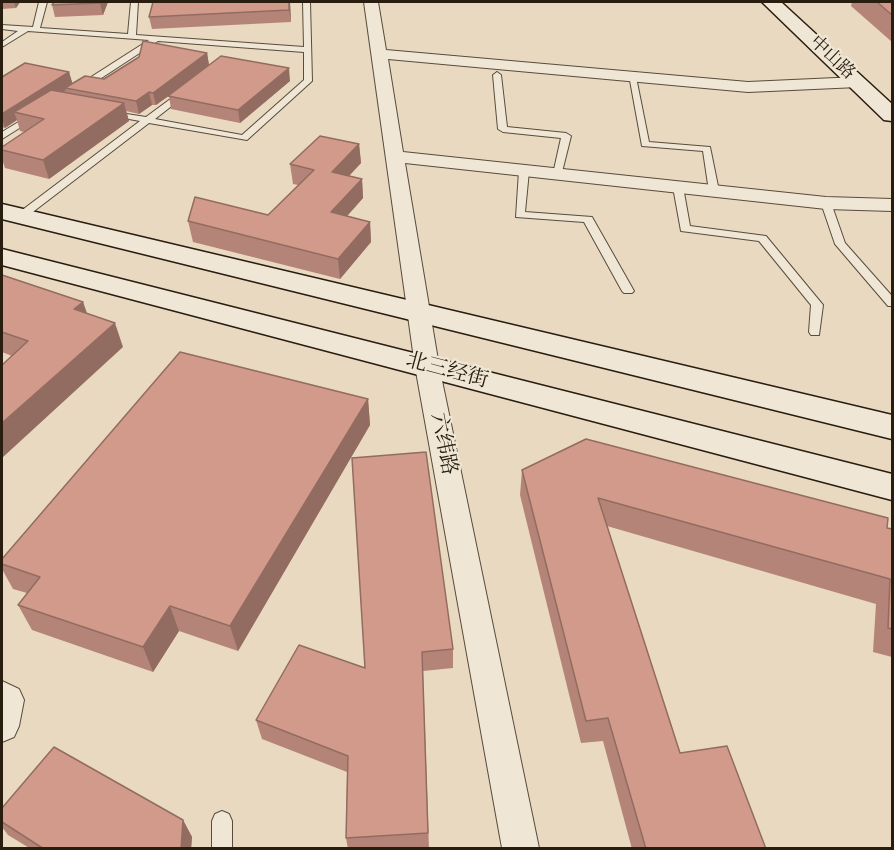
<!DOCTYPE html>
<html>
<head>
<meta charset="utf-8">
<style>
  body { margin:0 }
  #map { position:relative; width:894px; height:850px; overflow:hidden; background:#e8d9c0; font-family:Alegreya,serif }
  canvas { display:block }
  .frame { position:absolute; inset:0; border:3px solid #281d0f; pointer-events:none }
</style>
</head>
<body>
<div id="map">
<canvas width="894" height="850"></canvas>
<div class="frame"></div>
</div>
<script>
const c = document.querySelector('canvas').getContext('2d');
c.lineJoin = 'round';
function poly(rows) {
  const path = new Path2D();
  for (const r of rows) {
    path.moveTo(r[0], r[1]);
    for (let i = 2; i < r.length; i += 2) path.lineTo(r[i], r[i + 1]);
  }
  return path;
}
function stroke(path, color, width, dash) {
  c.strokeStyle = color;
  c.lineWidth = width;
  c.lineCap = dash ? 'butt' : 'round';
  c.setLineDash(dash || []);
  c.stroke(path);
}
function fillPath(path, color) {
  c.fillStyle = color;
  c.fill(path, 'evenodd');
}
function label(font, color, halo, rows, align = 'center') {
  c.font = font + ' Alegreya,"Noto Serif SC",serif';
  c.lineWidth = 4.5;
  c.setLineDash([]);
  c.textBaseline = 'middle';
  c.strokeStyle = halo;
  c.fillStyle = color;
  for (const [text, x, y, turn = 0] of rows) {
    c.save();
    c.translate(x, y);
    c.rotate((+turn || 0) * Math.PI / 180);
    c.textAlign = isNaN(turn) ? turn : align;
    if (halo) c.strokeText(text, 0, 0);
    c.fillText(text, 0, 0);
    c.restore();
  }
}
const service = poly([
  [39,2,47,2,40,28,128,34,131,2,138,2,136,35,304,47,303,2,310,2,312,81,247,140,149,123,25,218,17,218,17,214,140,121,107,115,107,111,146,117,184,89,188,92,187,94,155,119,242,135,304,80,304,52,158,41,83,90,77,90,77,86,149,40,28,31,2,47,2,42,18,31,2,29,2,25,33,27,39,2],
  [497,72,501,75,507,127,566,133,571,136,561,176,553,174,561,138,503,132,498,129,493,75,497,72],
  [629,75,636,77,649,142,710,147,719,191,718,193,710,193,709,191,703,151,642,146,629,75],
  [30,115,37,117,2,139,2,132,30,115],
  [524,168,529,171,525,212,592,217,634,291,632,293,624,293,622,291,584,222,516,217,519,171,524,168],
  [678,184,683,187,690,226,766,236,823,305,819,335,811,335,809,332,811,305,759,241,681,231,673,187,678,184],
  [826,200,831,203,845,243,892,296,892,306,888,306,835,244,821,203,826,200],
  [222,811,229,814,232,821,232,848,212,848,212,821,215,814,222,811]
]);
const minor = poly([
  [364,2,378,2,386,50,748,82,858,77,866,82,858,87,748,92,388,59,403,152,826,197,892,199,892,211,826,209,405,163,439,366,539,848,502,848,415,366,364,2],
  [2,681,19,689,24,700,19,726,14,737,2,742,2,681]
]);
const secondary = poly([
  [762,2,781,2,892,104,892,121,884,120,762,2],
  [2,204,892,415,892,439,2,219,2,204],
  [2,249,892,474,892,500,2,265,2,249]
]);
const wall = poly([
  [2,2,20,2,16,8,2,9],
  [108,2,103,15,55,17,52,5],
  [290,2,291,22,152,29,149,17],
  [852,2,892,2,892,42,851,6],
  [207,53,209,65,290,81,240,123,171,109,169,96,156,105,152,105,139,114,126,111,129,121,49,179,5,168,2,159,2,147,24,132,20,131,17,120,5,128,2,127,2,77,69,72,72,83,104,79],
  [359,144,361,163,349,176,362,179,363,198,347,216,370,222,371,242,340,279,193,242,188,221,268,215,298,185,293,184,290,164],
  [2,275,83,302,87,313,123,347,12,356,2,352],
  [368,399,370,425,238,651,179,631,153,672,32,630,18,605,27,593,13,589,2,569,2,559],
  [352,458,453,649,453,668,423,671,429,849,348,849,346,838,347,772,262,739,256,720,365,668],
  [522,470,892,529,892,657,873,652,876,604,607,526,680,753,766,849,632,849,603,741,581,743,520,495],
  [2,808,183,820,192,837,191,849,31,849,8,835,2,827]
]);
const shadedWall = poly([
  [14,2,20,2,16,8],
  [101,2,108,2,103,15,100,3],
  [289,2,290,2,291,22,289,10],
  [207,53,209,65,156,105,153,93],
  [289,68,290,81,240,123,238,110],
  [69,72,73,85,65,88,66,90,25,115,14,112,17,120,5,128,2,118,2,114],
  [149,92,152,105,139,114,136,101],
  [124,103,129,121,49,179,43,160],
  [359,144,361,163,334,192,332,172],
  [362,179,363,198,333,232,331,212],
  [370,222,371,242,340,279,338,259],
  [83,302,91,326,74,309],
  [115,323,123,347,2,458,2,423],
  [368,399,370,425,238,651,230,626],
  [170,606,179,631,153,672,143,647],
  [183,820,192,837,191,849,181,849]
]);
const building = poly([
  [54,2,101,2,100,3,52,5,54,2],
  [153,2,289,2,289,10,149,17,153,2],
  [877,2,892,2,892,15,877,2],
  [143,41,207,53,153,93,149,92,136,101,65,88,85,76,104,79,139,57,143,41],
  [221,56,289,68,238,110,168,96,221,56],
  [25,63,69,72,2,114,2,77,25,63],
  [51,90,124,103,43,160,2,150,2,147,44,119,14,112,51,90],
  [320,136,359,144,332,172,362,179,331,212,370,222,338,259,188,221,195,197,268,215,314,170,290,164,320,136],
  [2,275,83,302,74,309,115,323,2,423,2,365,28,341,2,332,2,275],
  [180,352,368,399,230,626,170,606,143,647,18,605,40,577,2,564,2,559,180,352],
  [586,439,888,518,887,528,892,529,892,629,888,628,890,579,598,498,680,753,727,746,766,849,646,849,608,718,586,721,522,470,586,439],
  [426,452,453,649,422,652,428,833,346,838,348,756,256,720,299,645,365,668,352,458,426,452],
  [54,747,183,820,181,849,44,849,2,822,2,808,54,747]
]);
const farStreetnames = [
  ["中山路",832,58,43]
];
const streetNames = [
  ["北三经街",447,371,15],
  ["六纬路",443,444,79]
];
stroke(service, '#584c3b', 2);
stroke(minor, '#584c3b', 2);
stroke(secondary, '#281d0f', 3);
fillPath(service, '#f0e6d6');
fillPath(minor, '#f0e6d6');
fillPath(secondary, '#f0e6d6');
fillPath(wall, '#b58478');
fillPath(shadedWall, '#936c61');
fillPath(building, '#d29a8b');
stroke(building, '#936c61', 1.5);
label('18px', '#281d0f', '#f0e6d6', farStreetnames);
label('21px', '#281d0f', '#f0e6d6', streetNames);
</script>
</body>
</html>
